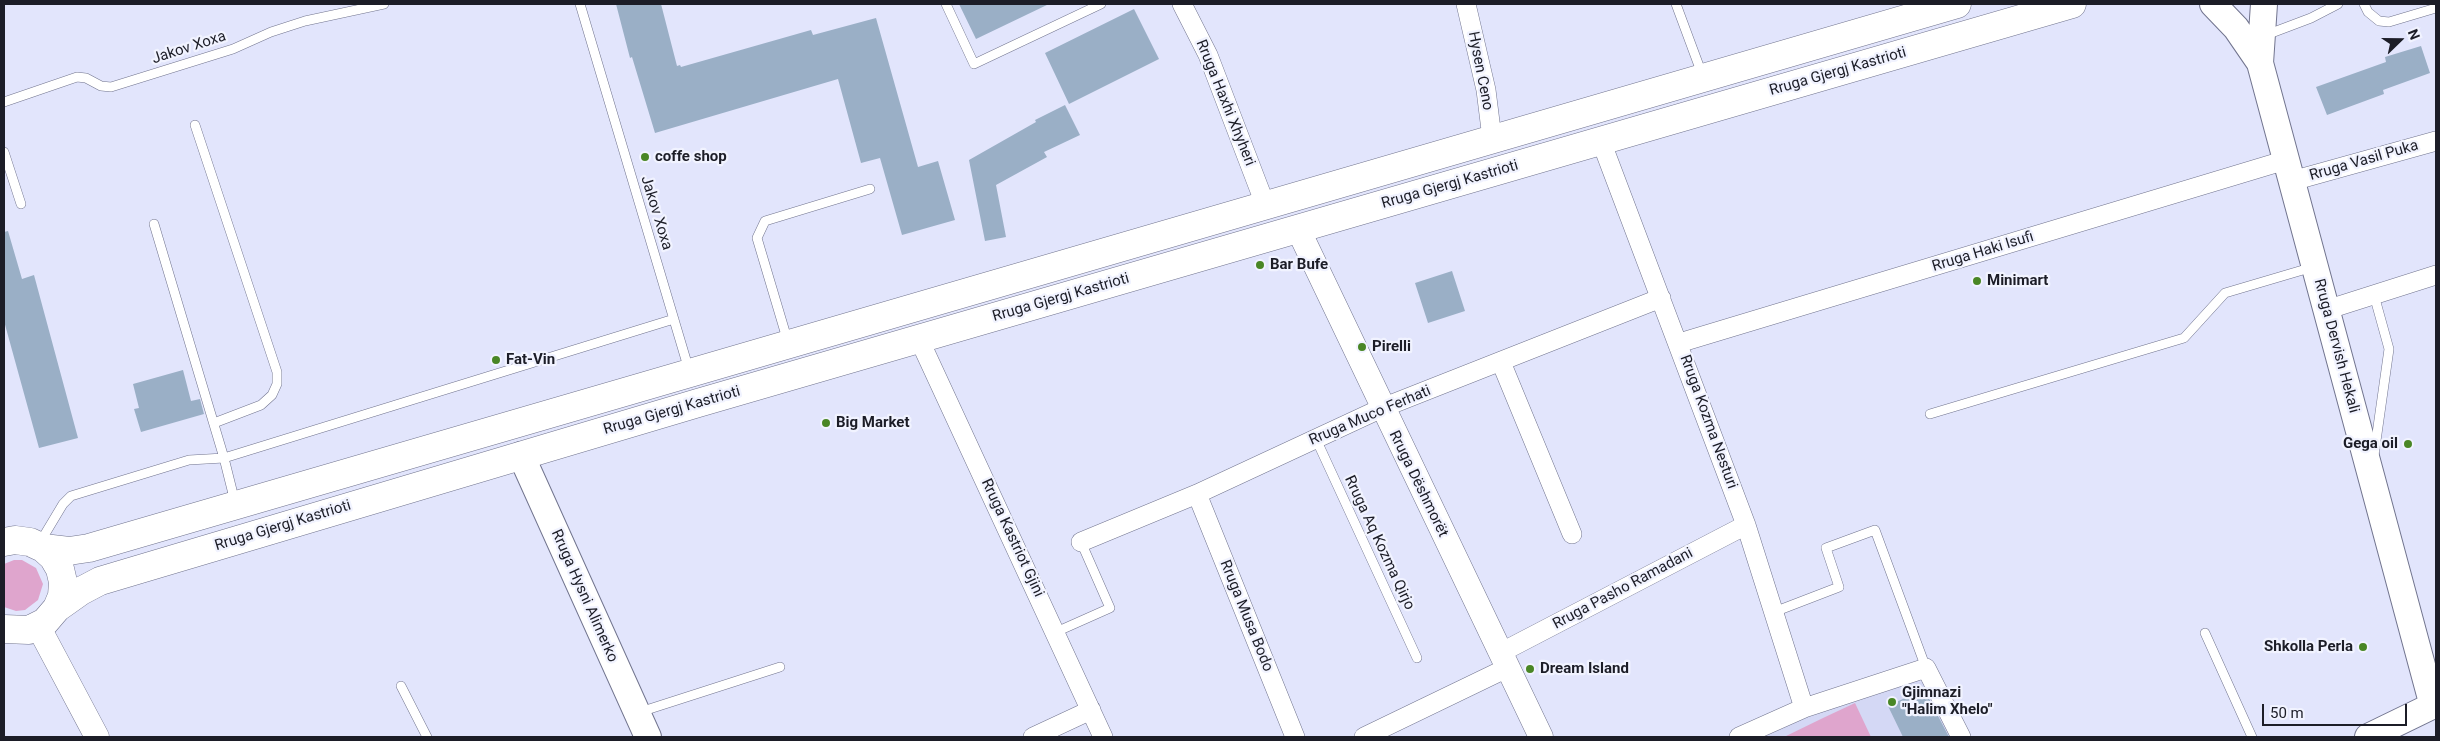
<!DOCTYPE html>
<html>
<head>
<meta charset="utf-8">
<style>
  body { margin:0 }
  #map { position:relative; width:2440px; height:741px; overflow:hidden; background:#e2e5fc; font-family:Roboto,sans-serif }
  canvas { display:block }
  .frame { position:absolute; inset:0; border:5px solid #1c1d27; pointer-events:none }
  .north { position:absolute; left:2375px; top:15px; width:50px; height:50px; -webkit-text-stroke:4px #f1f3ff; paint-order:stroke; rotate:68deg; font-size:14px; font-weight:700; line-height:20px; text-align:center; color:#1c1d27 }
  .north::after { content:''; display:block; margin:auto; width:18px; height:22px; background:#1c1d27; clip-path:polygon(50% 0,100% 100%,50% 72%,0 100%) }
  .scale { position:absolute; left:2262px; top:704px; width:145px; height:22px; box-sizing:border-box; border:2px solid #1c1d27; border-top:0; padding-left:6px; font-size:15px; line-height:18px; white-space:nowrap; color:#1c1d27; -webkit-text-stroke:4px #f1f3ff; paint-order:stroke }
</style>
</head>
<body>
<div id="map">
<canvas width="2440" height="741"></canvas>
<div class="frame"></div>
<div class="north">N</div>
<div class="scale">50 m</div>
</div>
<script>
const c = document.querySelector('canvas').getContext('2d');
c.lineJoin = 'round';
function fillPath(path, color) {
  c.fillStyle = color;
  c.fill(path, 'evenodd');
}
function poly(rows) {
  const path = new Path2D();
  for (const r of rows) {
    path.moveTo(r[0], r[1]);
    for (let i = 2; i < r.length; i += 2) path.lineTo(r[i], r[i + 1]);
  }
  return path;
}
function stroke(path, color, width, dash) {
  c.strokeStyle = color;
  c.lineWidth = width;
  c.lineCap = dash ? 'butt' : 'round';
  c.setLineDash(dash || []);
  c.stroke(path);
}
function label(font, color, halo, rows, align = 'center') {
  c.font = font + ' Roboto,sans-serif';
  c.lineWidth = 4.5;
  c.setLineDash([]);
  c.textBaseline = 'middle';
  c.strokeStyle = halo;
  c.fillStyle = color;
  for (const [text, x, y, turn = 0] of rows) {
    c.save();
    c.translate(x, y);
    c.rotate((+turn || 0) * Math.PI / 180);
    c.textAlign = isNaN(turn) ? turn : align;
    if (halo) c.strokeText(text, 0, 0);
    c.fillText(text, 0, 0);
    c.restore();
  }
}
const built = poly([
  [1916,680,1927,684,1955,737,1759,737,1807,716]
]);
const green = poly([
  [14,560,22,560,36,568,43,584,38,600,25,610,16,611,4,607,4,564],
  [1855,703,1871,737,1784,737,1823,718]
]);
const building = poly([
  [616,4,661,4,677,66,680,65,681,67,811,30,813,35,876,18,918,167,938,161,955,220,902,235,880,158,861,163,838,79,655,133,632,57,630,58],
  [959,4,1049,4,976,39],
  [1134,9,1159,59,1069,104,1045,53],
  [2421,46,2430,73,2383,90,2384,94,2327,115,2316,87,2386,62,2385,57],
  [1065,105,1080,135,1044,152,1047,157,996,185,1006,237,985,241,969,160,1036,122,1035,120],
  [8,231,22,279,34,275,78,438,39,448,4,321,4,232],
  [1452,271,1465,311,1428,323,1415,283],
  [183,370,191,401,200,399,204,414,141,432,134,409,139,408,133,384],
  [1924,689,1949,737,1903,737,1888,706]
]);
const service = poly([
  [580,4,689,370],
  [946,4,974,64,1101,4],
  [1676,4,1702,74],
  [2364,4,2368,12,2379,21,2389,22,2436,8],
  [2266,35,2311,18,2338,4],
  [4,102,77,77,86,78,101,86,111,87,233,49,271,32,305,21,384,4],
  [195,125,277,372,277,384,272,395,261,405,214,423],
  [4,152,21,204],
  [154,224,224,458,674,319],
  [2374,295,2389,349,2374,455],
  [788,342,757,238,765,221,870,189],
  [1930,414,2184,338,2225,293,2313,267],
  [1316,439,1417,658],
  [39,544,63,504,71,496,189,460,224,458,235,502],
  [1774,612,1839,587,1826,548,1875,530,1926,668],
  [1056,632,1110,608,1081,542],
  [2205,633,2252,737],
  [401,686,427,737],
  [640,712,780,667]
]);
const minor = poly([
  [1182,4,1208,55,1265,204],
  [1466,4,1486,90,1492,138],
  [1601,141,1746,525,1804,708],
  [2292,181,2436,141],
  [2326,310,2436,275],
  [919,339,1103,737],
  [1679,343,2286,160],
  [1501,362,1572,534],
  [1197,494,1295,737],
  [1081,542,1197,494,1382,408,1661,298],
  [1500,653,1746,525],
  [1033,737,1091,710],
  [1364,737,1507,668],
  [1739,737,1804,708,1926,668,1961,737]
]);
const tertiary = poly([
  [1298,229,1541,737],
  [38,626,97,737]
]);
const secondary = poly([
  [2213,4,2236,28,2260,63],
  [2264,4,2260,63,2433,706],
  [521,455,648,737],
  [2368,737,2436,704]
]);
const primary = poly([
  [4,542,15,540,30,542,43,548,53,557,60,569,63,582,62,596,57,608,45,622,29,630,4,629],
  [43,548,69,551,89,548,1957,4],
  [57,608,81,591,100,581,698,403,2072,4]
]);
const markers = [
  [645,157,5,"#498625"],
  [1260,265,5,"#498625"],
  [1977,281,5,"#498625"],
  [1362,347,5,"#498625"],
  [496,360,5,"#498625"],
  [826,423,5,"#498625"],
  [2408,444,5,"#498625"],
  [2363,647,5,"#498625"],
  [1530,669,5,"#498625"],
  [1892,702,5,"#498625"]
];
const streetNames = [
  ["Jakov Xoxa",189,48,-18],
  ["Hysen Ceno",1480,71,79],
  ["Rruga Gjergj Kastrioti",1838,72,-16],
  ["Rruga Haxhi Xhyheri",1225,103,68],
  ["Rruga Vasil Puka",2364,161,-16],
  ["Rruga Gjergj Kastrioti",1450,185,-16],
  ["Jakov Xoxa",656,213,73],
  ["Rruga Haki Isufi",1983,252,-17],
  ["Rruga Gjergj Kastrioti",1061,298,-16],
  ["Rruga Dervish Hekali",2336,346,75],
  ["Rruga Gjergj Kastrioti",672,411,-16],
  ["Rruga Muco Ferhati",1370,416,-23],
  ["Rruga Kozma Nesturi",1708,422,70],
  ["Rruga Dëshmorët",1418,484,64],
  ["Rruga Gjergj Kastrioti",283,526,-17],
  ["Rruga Kastriot Gjini",1012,538,65],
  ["Rruga Aq Kozma Qirjo",1379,543,65],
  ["Rruga Pasho Ramadani",1623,589,-28],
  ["Rruga Hysni Alimerko",584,596,66],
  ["Rruga Musa Bodo",1246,616,68]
];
const poiNames = [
  ["coffe shop",655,157],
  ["Bar Bufe",1270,265],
  ["Minimart",1987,281],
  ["Pirelli",1372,347],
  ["Fat-Vin",506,360],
  ["Big Market",836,423],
  ["Gega oil",2398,444,"right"],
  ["Shkolla Perla",2353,647,"right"],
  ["Dream Island",1540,669],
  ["Gjimnazi",1902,693],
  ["\"Halim Xhelo\"",1902,710]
];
fillPath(built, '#d4d8f5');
fillPath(green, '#dfa5cd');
fillPath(building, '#9aafc6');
stroke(service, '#71748e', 10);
stroke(minor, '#71748e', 20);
stroke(tertiary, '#71748e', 25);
stroke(secondary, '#71748e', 28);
stroke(primary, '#71748e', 29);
stroke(service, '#fff', 9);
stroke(minor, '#fff', 19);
stroke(tertiary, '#fff', 24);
stroke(secondary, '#fff', 26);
stroke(primary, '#fff', 28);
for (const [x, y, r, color] of markers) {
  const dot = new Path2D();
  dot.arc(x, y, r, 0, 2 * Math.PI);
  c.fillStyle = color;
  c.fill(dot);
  stroke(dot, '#f1f3ff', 2);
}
label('15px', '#1c1d27', '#f1f3ff', streetNames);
label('bold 15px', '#1c1d27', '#f1f3ff', poiNames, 'left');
</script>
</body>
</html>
